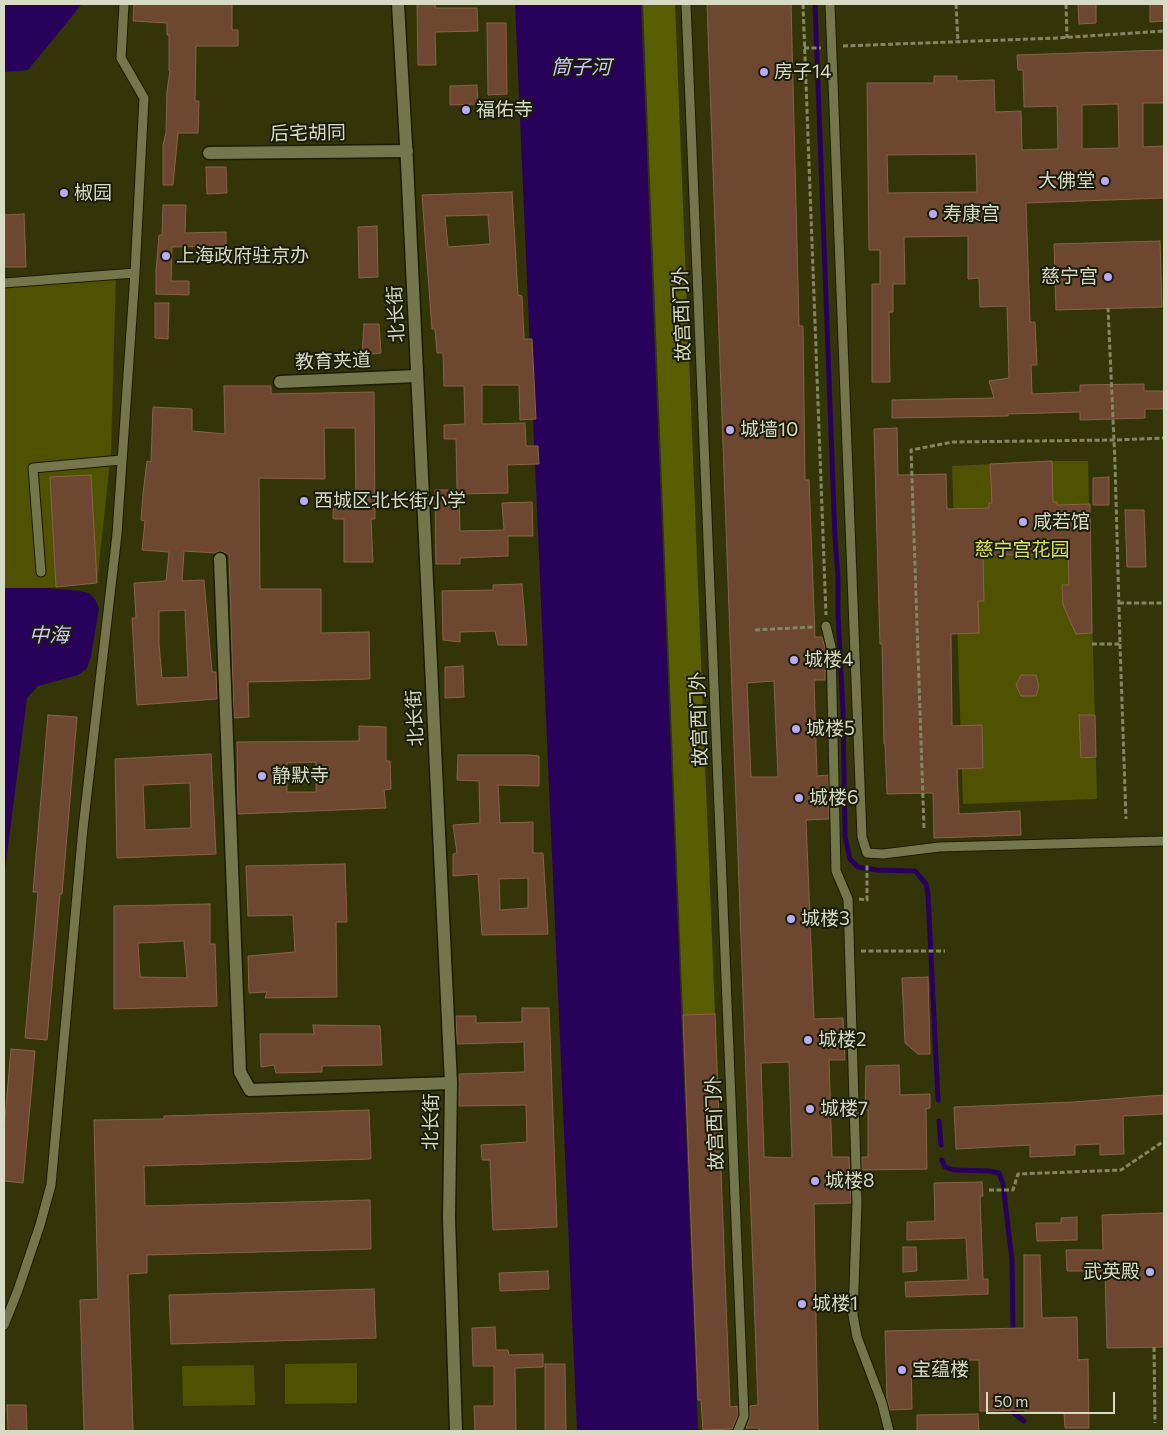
<!DOCTYPE html>
<html>
<head>
<meta charset="utf-8">
<style>
  body { margin:0 }
  #map { position:relative; width:1168px; height:1435px; overflow:hidden; background:#333508; font-family:Commissioner,sans-serif }
  canvas { display:block }
  .frame { position:absolute; inset:0; border:5px solid #d8dbc3; pointer-events:none }
  .scale { position:absolute; left:986px; top:1392px; width:129px; height:22px; box-sizing:border-box; border:2px solid #d8dbc3; border-top:0; padding-left:6px; font-size:15px; line-height:18px; white-space:nowrap; color:#d8dbc3; -webkit-text-stroke:4px #1a1c0a; paint-order:stroke }
</style>
</head>
<body>
<div id="map">
<canvas width="1168" height="1435"></canvas>
<div class="frame"></div>
<div class="scale">50 m</div>
</div>
<script>
const c = document.querySelector('canvas').getContext('2d');
c.lineJoin = 'round';
function fillPath(path, color) {
  c.fillStyle = color;
  c.fill(path, 'evenodd');
}
function poly(rows) {
  const path = new Path2D();
  for (const r of rows) {
    path.moveTo(r[0], r[1]);
    for (let i = 2; i < r.length; i += 2) path.lineTo(r[i], r[i + 1]);
  }
  return path;
}
function stroke(path, color, width, dash) {
  c.strokeStyle = color;
  c.lineWidth = width;
  c.lineCap = dash ? 'butt' : 'round';
  c.setLineDash(dash || []);
  c.stroke(path);
}
function label(font, color, halo, rows, align = 'center') {
  c.font = font + ' Commissioner,"Noto Sans SC",sans-serif';
  c.lineWidth = 4;
  c.setLineDash([]);
  c.textBaseline = 'middle';
  c.strokeStyle = halo;
  c.fillStyle = color;
  for (const [text, x, y, turn = 0] of rows) {
    c.save();
    c.translate(x, y);
    c.rotate((+turn || 0) * Math.PI / 180);
    c.textAlign = isNaN(turn) ? turn : align;
    if (halo) c.strokeText(text, 0, 0);
    c.fillText(text, 0, 0);
    c.restore();
  }
}
const green = poly([
  [116,275,111,452,97,583,48,588,4,588,4,283],
  [1052,461,1088,461,1097,799,963,804,952,466],
  [357,1363,357,1403,285,1404,285,1364],
  [254,1365,255,1405,183,1406,182,1366]
]);
const forest = poly([
  [643,4,675,4,715,1014,683,1015]
]);
const water = poly([
  [4,4,82,4,28,70,4,72],
  [515,4,641,4,698,1431,577,1431],
  [4,588,48,588,80,591,89,593,95,599,99,609,91,656,87,668,78,675,38,686,27,698,4,877]
]);
const stream = poly([
  [815,4,835,538,838,577,838,613,843,711,845,836,850,859,858,867,877,870,915,871,926,884,928,894,938,1100],
  [939,1121,941,1145],
  [942,1160,945,1167,954,1170,989,1171,999,1173,1003,1184,1012,1260,1013,1333],
  [1014,1404,1014,1413,1024,1421]
]);
const building = poly([
  [134,4,232,4,232,30,238,30,238,46,196,46,195,101,199,101,198,133,178,133,173,185,163,185,163,145,166,133,167,91,170,71,169,71,169,35,167,35,167,23,133,21,134,4],
  [417,4,435,4,435,8,477,8,478,31,435,32,436,65,418,65,417,4],
  [707,4,791,4,799,326,803,326,805,480,809,480,815,637,822,637,825,648,825,680,814,680,817,776,828,775,829,819,806,820,814,1019,843,1018,845,1060,829,1060,832,1157,849,1157,851,1203,814,1204,818,1431,759,1431,759,1428,746,1428,750,1418,750,1406,758,1405,707,4],
  [774,681,778,777,751,777,747,683,774,681],
  [789,1062,792,1158,764,1157,761,1063,789,1062],
  [1078,4,1096,4,1096,23,1079,24,1078,4],
  [1150,4,1164,4,1164,21,1150,22,1150,4],
  [487,23,506,23,507,94,488,95,487,23],
  [1164,50,1164,103,1143,103,1143,147,1164,146,1164,198,1026,203,1030,322,1035,322,1037,365,1031,365,1032,394,1080,392,1080,385,1144,384,1144,391,1164,391,1164,409,1145,409,1145,418,1080,420,1080,412,1008,414,1008,416,892,418,892,400,994,398,989,381,1009,378,1007,306,980,307,979,278,968,279,968,236,904,237,905,284,893,284,893,312,889,312,890,382,872,382,872,284,880,284,880,250,869,250,867,83,934,83,934,76,957,76,957,81,994,80,995,112,1021,111,1022,150,1058,149,1057,106,1024,107,1023,70,1018,70,1017,55,1164,50],
  [1118,104,1119,148,1082,149,1082,105,1118,104],
  [976,154,977,192,888,193,887,155,976,154],
  [477,85,478,104,450,105,450,86,477,85],
  [206,167,226,167,227,193,207,194,206,167],
  [512,192,518,295,522,296,524,339,532,339,536,419,520,420,519,385,482,385,482,424,525,423,526,446,538,446,539,464,507,465,508,493,459,494,460,531,504,530,502,503,532,502,533,536,508,536,508,556,460,558,460,564,436,564,435,490,457,490,456,439,444,439,444,425,465,424,464,386,444,386,443,353,437,353,435,329,432,329,422,195,512,192],
  [488,215,490,244,448,247,445,216,488,215],
  [163,205,186,205,185,233,226,232,226,246,172,247,171,281,189,281,189,295,156,294,156,272,159,235,162,235,163,205],
  [24,214,26,267,4,267,4,215,24,214],
  [377,226,378,277,359,278,358,227,377,226],
  [1160,241,1162,307,1056,310,1054,244,1160,241],
  [155,303,169,303,168,339,155,338,155,303],
  [364,324,379,324,381,353,362,355,364,324],
  [224,386,271,386,271,394,374,392,375,519,371,519,373,562,344,562,344,519,333,519,333,502,356,502,355,428,324,428,325,479,259,478,260,589,321,589,321,633,369,632,370,679,248,682,249,717,234,718,229,554,220,551,215,553,184,551,182,581,204,580,212,672,216,672,217,699,137,705,132,618,136,618,134,583,166,581,169,552,142,550,145,521,141,520,143,494,147,461,151,462,153,407,192,409,192,431,225,434,224,386],
  [185,610,188,677,162,678,159,644,159,611,185,610],
  [897,428,898,475,946,474,947,509,989,508,989,503,992,503,990,464,1052,461,1053,502,1057,502,1057,505,1090,504,1092,633,1076,634,1063,605,1062,585,1069,585,1068,554,983,555,984,601,978,601,979,633,951,634,952,726,982,725,983,768,957,769,959,814,1020,811,1021,835,934,838,933,793,887,794,885,744,884,744,882,644,880,644,874,429,897,428],
  [91,475,97,583,56,587,50,477,91,475],
  [1109,477,1109,505,1093,505,1093,478,1109,477],
  [1125,510,1144,510,1146,567,1127,567,1125,510],
  [522,584,527,645,498,645,495,631,460,632,460,642,443,640,442,591,493,590,493,585,522,584],
  [463,666,464,697,445,698,445,667,463,666],
  [1021,675,1036,675,1039,686,1036,696,1021,696,1016,685,1021,675],
  [48,715,77,717,62,894,60,894,47,1040,25,1038,38,892,33,892,48,715],
  [1079,715,1095,715,1096,757,1081,758,1079,715],
  [359,726,386,727,386,761,390,761,391,789,384,790,386,808,238,814,237,742,359,741,359,726],
  [316,762,316,792,287,792,287,763,316,762],
  [211,754,216,854,117,858,115,759,211,754],
  [190,783,191,828,145,830,143,785,190,783],
  [458,755,529,755,539,756,539,786,498,785,500,823,533,822,533,853,543,853,548,934,482,935,478,874,453,876,453,854,457,853,453,825,480,823,479,781,457,780,458,755],
  [528,878,528,908,500,910,499,879,528,878],
  [345,864,347,922,336,922,337,997,265,998,267,992,249,993,248,956,295,952,293,915,248,916,246,866,345,864],
  [210,904,210,944,215,944,217,1006,114,1009,114,906,210,904],
  [184,941,187,978,140,977,138,943,184,941],
  [928,977,930,1054,918,1054,905,1043,902,978,928,977],
  [522,1008,549,1008,557,1227,493,1230,490,1160,482,1160,481,1145,527,1142,526,1105,459,1106,459,1074,525,1072,524,1042,457,1044,456,1016,476,1016,476,1023,522,1022,522,1008],
  [715,1014,730,1407,737,1406,738,1415,732,1429,703,1430,701,1400,698,1400,683,1015,715,1014],
  [313,1025,380,1026,382,1065,322,1066,322,1072,276,1073,274,1065,261,1067,260,1034,314,1034,313,1025],
  [11,1049,35,1051,23,1183,4,1181,4,1130,11,1049],
  [899,1065,900,1095,930,1094,930,1108,926,1109,927,1169,862,1170,862,1157,868,1157,868,1110,865,1110,866,1066,899,1065],
  [1164,1095,1164,1114,1123,1116,1124,1154,1100,1155,1100,1144,1075,1145,1075,1155,1030,1157,1030,1145,956,1149,954,1107,1074,1102,1164,1095],
  [369,1110,371,1159,144,1166,145,1206,370,1200,371,1249,147,1255,147,1273,128,1274,133,1431,84,1431,80,1300,98,1299,94,1120,164,1119,164,1116,369,1110],
  [982,1182,983,1196,980,1196,983,1279,988,1279,988,1294,906,1297,905,1282,968,1280,966,1238,907,1240,907,1222,935,1221,934,1183,982,1182],
  [1164,1213,1164,1347,1107,1348,1105,1271,1067,1271,1066,1250,1103,1250,1102,1215,1164,1213],
  [1077,1217,1077,1240,1037,1241,1036,1223,1061,1223,1061,1218,1077,1217],
  [903,1247,916,1247,917,1271,903,1272,903,1247],
  [1024,1255,1040,1255,1042,1318,1077,1317,1078,1360,1088,1359,1089,1428,1065,1428,1064,1412,1025,1412,1025,1410,980,1411,979,1360,911,1361,912,1409,890,1410,887,1399,885,1331,1024,1328,1024,1255],
  [548,1271,549,1289,500,1291,499,1273,548,1271],
  [374,1289,376,1338,171,1344,169,1295,374,1289],
  [495,1327,496,1350,508,1350,509,1355,543,1354,543,1367,515,1368,516,1431,475,1431,474,1406,494,1406,494,1366,473,1366,472,1328,495,1327],
  [545,1364,565,1364,566,1431,545,1431,545,1364],
  [7,1405,26,1405,27,1431,8,1431,7,1405],
  [978,1414,979,1431,917,1431,917,1415,978,1414]
]);
const path = poly([
  [803,4,826,615],
  [956,4,958,42],
  [1066,4,1067,38],
  [843,46,1058,38,1164,31],
  [804,48,821,48],
  [1119,603,1164,603],
  [755,630,814,627],
  [1092,644,1120,644,1115,463,1108,308],
  [1120,644,1126,819],
  [924,828,911,450,953,442,1114,440,1164,438],
  [859,899,867,900,867,864],
  [861,951,945,951],
  [989,1190,1013,1190,1018,1174,1121,1170,1164,1141],
  [1154,1347,1155,1423]
]);
const lane = poly([
  [686,4,744,1416,738,1431],
  [830,4,862,837,867,853,883,854,939,847,1164,841],
  [4,283,135,273],
  [41,572,33,468,121,460],
  [826,626,831,647,836,871,848,899,857,1203,853,1315,857,1337,882,1403,889,1431],
  [4,1325,18,1290,40,1225,51,1185,83,828,117,534,135,273,144,98,121,58,124,4]
]);
const street = poly([
  [209,153,407,151],
  [280,382,417,376],
  [220,559,240,1072,250,1090,451,1083]
]);
const secondary = poly([
  [398,4,407,162,451,1083,449,1218,456,1431]
]);
const markers = [
  [764,72,5,"#b9abf7"],
  [466,110,5,"#b9abf7"],
  [1105,181,5,"#b9abf7"],
  [64,193,5,"#b9abf7"],
  [933,214,5,"#b9abf7"],
  [166,256,5,"#b9abf7"],
  [1108,277,5,"#b9abf7"],
  [730,430,5,"#b9abf7"],
  [304,501,5,"#b9abf7"],
  [1023,522,5,"#b9abf7"],
  [794,660,5,"#b9abf7"],
  [796,729,5,"#b9abf7"],
  [262,776,5,"#b9abf7"],
  [799,798,5,"#b9abf7"],
  [791,919,5,"#b9abf7"],
  [808,1040,5,"#b9abf7"],
  [810,1109,5,"#b9abf7"],
  [815,1181,5,"#b9abf7"],
  [1150,1272,5,"#b9abf7"],
  [802,1304,5,"#b9abf7"],
  [902,1370,5,"#b9abf7"]
];
const poiNames = [
  ["房子14",774,72],
  ["福佑寺",476,110],
  ["大佛堂",1095,181,"right"],
  ["椒园",74,193],
  ["寿康宫",943,214],
  ["上海政府驻京办",176,256],
  ["慈宁宫",1098,277,"right"],
  ["城墙10",740,430],
  ["西城区北长街小学",314,501],
  ["咸若馆",1033,522],
  ["城楼4",804,660],
  ["城楼5",806,729],
  ["静默寺",272,776],
  ["城楼6",809,798],
  ["城楼3",801,919],
  ["城楼2",818,1040],
  ["城楼7",820,1109],
  ["城楼8",825,1181],
  ["武英殿",1140,1272,"right"],
  ["城楼1",812,1304],
  ["宝蕴楼",912,1370]
];
const streetNames = [
  ["后宅胡同",308,133,-1],
  ["北长街",396,314,-93],
  ["故宫西门外",682,314,-92],
  ["教育夹道",333,361,-2],
  ["北长街",415,718,-93],
  ["故宫西门外",699,719,-92],
  ["北长街",431,1122,-89],
  ["故宫西门外",715,1123,-92]
];
const parkNames = [
  ["慈宁宫花园",1022,550]
];
const waterNames = [
  ["筒子河",581,67],
  ["中海",49,635]
];
fillPath(green, '#4f5200');
fillPath(forest, '#5a5e03');
fillPath(water, '#28025a');
stroke(stream, '#28025a', 5);
fillPath(building, '#6d472f');
stroke(building, '#896249', 1);
stroke(lane, '#1b1c00', 11);
stroke(street, '#1b1c00', 15);
stroke(secondary, '#1b1c00', 15);
stroke(path, '#838663', 3, [5, 2.5]);
stroke(lane, '#73774b', 9);
stroke(street, '#73774b', 12);
stroke(secondary, '#73774b', 12);
for (const [x, y, r, color] of markers) {
  const dot = new Path2D();
  dot.arc(x, y, r, 0, 2 * Math.PI);
  c.fillStyle = color;
  c.fill(dot);
  stroke(dot, '#1a1c0a', 2);
}
label('19px', '#d8dbc3', '#1a1c0a', poiNames, 'left');
label('19px', '#d8dbc3', '#1a1c0a', streetNames);
label('19px', '#dce45a', '#1a1c0a', parkNames);
label('italic 20px', '#cfc5fe', '#1a1c0a', waterNames);
</script>
</body>
</html>
